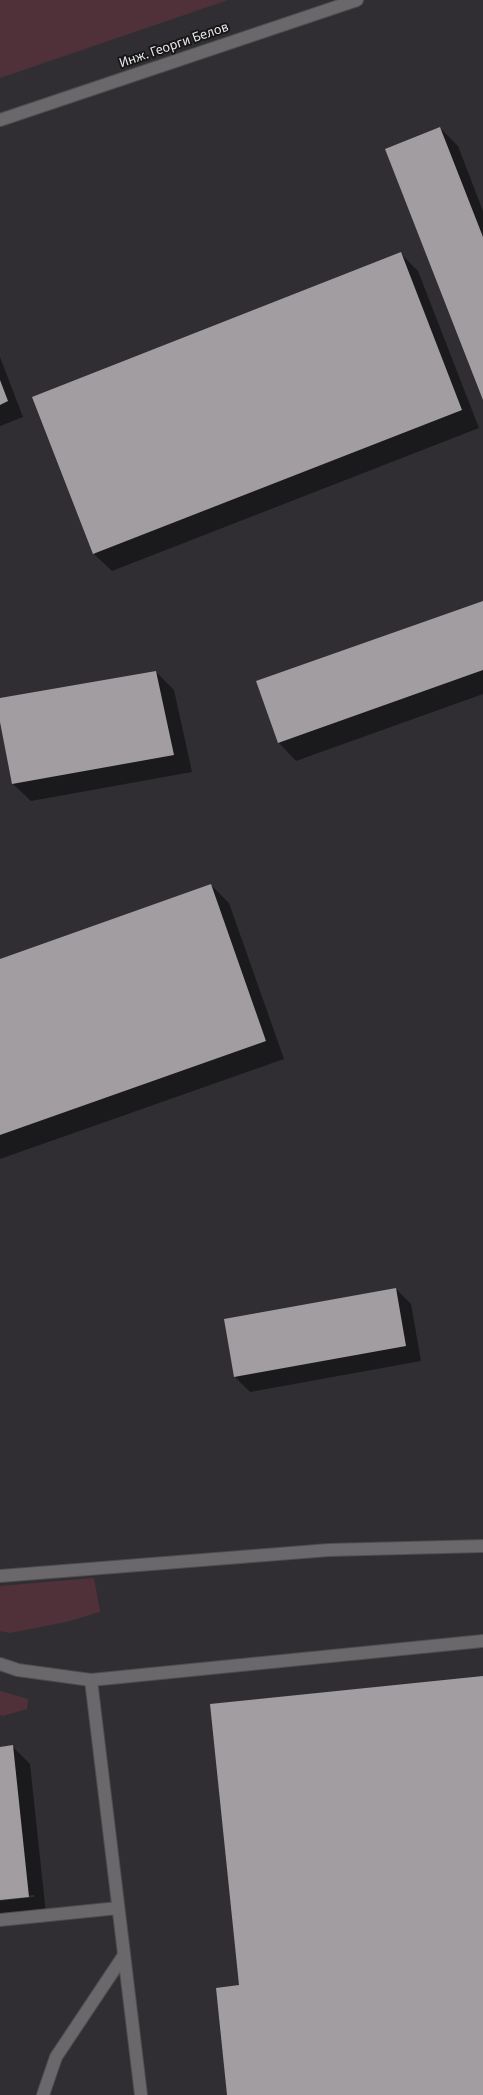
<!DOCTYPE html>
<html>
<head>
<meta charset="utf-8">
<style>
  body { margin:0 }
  canvas { display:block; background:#302e32 }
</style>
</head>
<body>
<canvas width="483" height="2095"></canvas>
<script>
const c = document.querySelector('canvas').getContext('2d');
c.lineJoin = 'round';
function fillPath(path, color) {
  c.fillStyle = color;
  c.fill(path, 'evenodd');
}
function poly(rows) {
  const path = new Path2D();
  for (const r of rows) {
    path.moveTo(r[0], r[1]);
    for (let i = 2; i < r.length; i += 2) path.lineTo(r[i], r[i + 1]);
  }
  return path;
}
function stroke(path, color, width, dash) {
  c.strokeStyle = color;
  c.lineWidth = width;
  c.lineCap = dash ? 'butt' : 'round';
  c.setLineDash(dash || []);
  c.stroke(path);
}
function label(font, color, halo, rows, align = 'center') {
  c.font = font + ' "Source Sans 3",sans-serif';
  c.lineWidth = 4;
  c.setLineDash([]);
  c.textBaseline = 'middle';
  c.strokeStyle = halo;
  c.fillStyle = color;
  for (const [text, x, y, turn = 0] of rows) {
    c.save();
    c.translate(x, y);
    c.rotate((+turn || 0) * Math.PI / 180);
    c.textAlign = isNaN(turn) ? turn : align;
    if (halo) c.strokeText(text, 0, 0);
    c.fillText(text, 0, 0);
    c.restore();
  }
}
const green = poly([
  [0,0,228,0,0,78],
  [94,1578,100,1612,66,1622,10,1633,0,1631,0,1586],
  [0,1691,28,1699,27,1709,3,1716,0,1715]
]);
const shadow = poly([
  [440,128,458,146,483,211,483,398],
  [400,253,418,271,479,428,112,571,94,554],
  [0,357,23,417,0,426],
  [483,602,483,694,296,761,279,743],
  [156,672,174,690,192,772,31,801,13,784,0,717,0,699],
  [211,885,229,903,284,1059,0,1159,0,960],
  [396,1289,411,1304,421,1361,250,1392,235,1377],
  [12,1746,30,1764,46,1914,0,1919,0,1901,34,1897,34,1895,0,1899,0,1748]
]);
const building = poly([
  [440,127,483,237,483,400,385,149],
  [401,252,462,410,93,554,32,397],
  [0,380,8,401,0,405],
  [483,601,483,670,278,743,256,681],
  [156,671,174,755,12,784,0,722,0,698],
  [211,884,266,1041,0,1135,0,959],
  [396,1288,406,1346,234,1377,224,1319],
  [483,1676,483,2095,227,2095,216,1988,239,1985,210,1704],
  [13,1745,29,1897,0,1900,0,1747]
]);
const minor = poly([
  [0,120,357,0],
  [0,1576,329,1550,483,1546],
  [0,1664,18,1670,91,1680,483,1641],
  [91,1680,141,2095],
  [0,1920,118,1908],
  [43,2095,56,2057,124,1955]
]);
const streetNames = [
  ["Инж. Георги Белов",174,46,-19]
];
fillPath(green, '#503139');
fillPath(shadow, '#0007');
fillPath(building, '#a19da0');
stroke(minor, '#4e4c4f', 14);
stroke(minor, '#6a686b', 12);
label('14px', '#e7e6e8', '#181718', streetNames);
</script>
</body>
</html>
